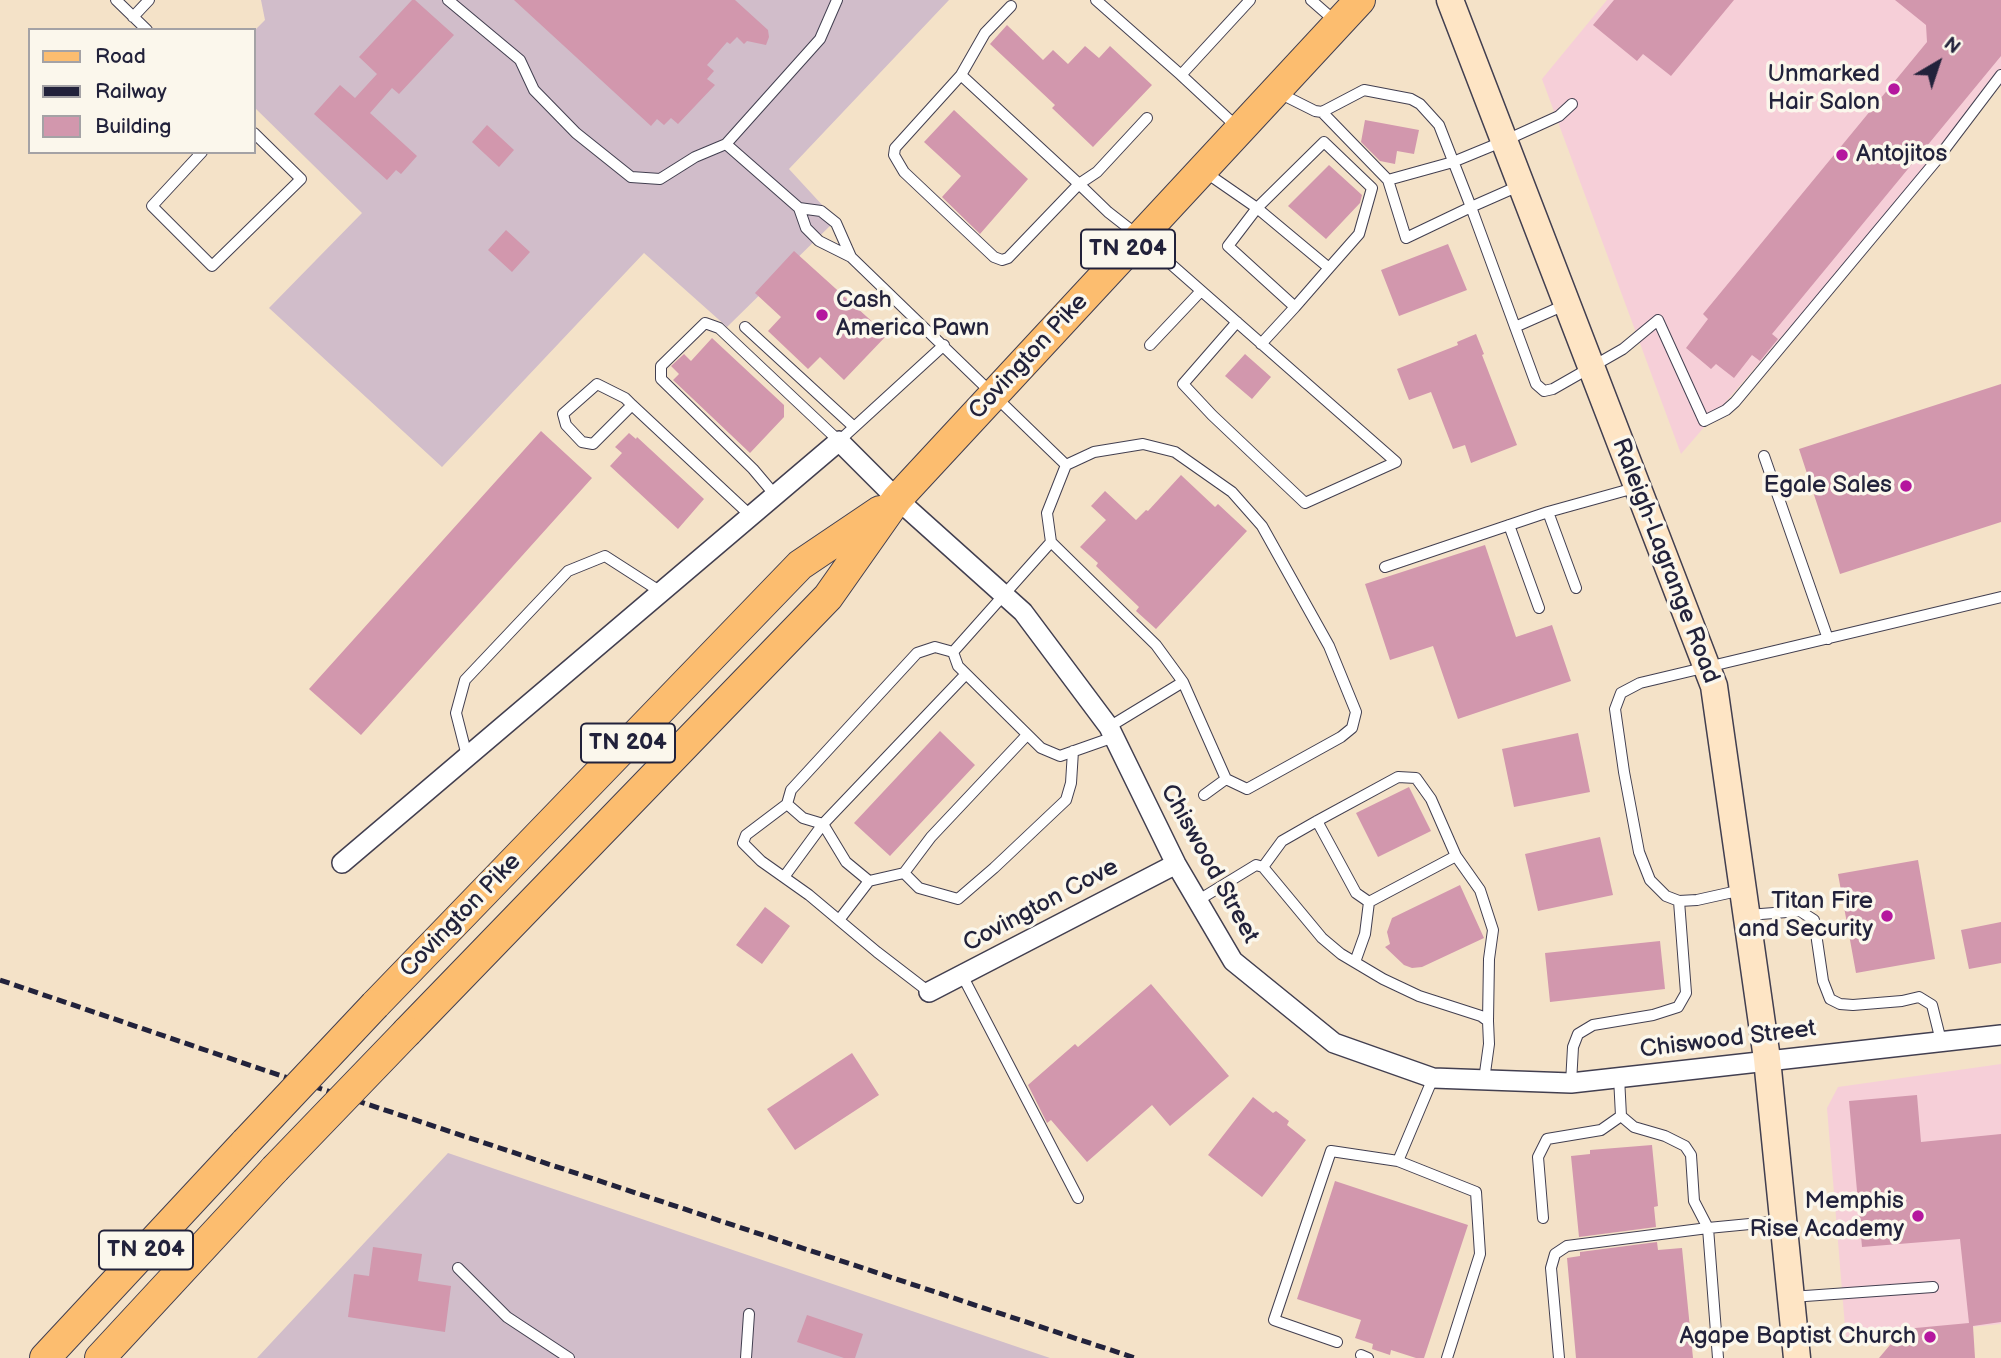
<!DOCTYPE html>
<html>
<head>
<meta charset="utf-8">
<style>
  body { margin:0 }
  #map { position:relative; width:2001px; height:1358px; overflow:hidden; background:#f4e2c8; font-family:"Balsamiq Sans",sans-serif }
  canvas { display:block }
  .legend { position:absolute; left:28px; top:28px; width:228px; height:126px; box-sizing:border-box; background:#fbf7ec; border:2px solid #a4a2a5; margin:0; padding:9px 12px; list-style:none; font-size:21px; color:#22223b }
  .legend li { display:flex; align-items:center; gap:14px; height:35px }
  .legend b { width:35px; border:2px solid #a4a2a5 }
  .north { position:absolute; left:1903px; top:28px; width:70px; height:70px; -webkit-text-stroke:5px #fbf7ec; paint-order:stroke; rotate:39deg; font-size:19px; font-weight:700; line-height:28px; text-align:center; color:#22223b }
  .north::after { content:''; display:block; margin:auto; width:24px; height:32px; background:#22223b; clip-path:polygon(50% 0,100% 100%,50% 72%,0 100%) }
</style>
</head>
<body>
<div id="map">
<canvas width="2001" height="1358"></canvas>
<ul class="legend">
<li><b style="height:9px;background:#fcbd6f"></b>Road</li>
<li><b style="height:9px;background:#22223b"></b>Railway</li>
<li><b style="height:19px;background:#d297ad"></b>Building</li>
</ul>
<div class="north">N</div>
</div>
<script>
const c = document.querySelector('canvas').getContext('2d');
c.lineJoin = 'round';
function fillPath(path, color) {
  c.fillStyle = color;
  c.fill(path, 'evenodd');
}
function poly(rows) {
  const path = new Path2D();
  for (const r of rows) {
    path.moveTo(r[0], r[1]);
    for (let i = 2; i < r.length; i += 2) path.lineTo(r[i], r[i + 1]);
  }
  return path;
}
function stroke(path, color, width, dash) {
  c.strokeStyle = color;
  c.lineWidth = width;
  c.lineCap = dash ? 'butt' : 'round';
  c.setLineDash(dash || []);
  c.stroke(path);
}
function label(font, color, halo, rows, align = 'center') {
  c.font = font + ' "Balsamiq Sans",sans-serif';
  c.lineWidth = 7;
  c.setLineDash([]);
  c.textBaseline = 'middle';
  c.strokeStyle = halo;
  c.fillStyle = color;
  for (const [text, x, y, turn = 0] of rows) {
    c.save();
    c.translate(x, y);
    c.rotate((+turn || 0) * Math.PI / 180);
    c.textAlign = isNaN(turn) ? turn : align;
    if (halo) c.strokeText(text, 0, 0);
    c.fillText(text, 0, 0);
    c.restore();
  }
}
const built = poly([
  [1607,0,2001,0,2001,82,1681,454,1542,79],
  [2001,1064,2001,1324,1846,1339,1827,1108,1838,1087]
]);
const industrial = poly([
  [261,0,949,0,789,169,836,220,727,327,644,253,442,467,269,308,362,213,254,107,254,31,265,20],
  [448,1153,1050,1358,257,1358]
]);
const building = poly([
  [412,0,415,0,454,35,399,94,392,88,370,113,417,156,401,174,396,170,387,180,314,114,340,85,355,98,377,74,359,57],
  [514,0,735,0,768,30,769,37,766,45,747,41,744,44,737,37,730,44,727,42,707,65,714,71,707,79,715,85,678,124,671,118,664,125,657,119,651,126],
  [1614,0,1734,0,1671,76,1643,54,1637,61,1593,25],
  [1895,0,2001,0,2001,56,1772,334,1778,339,1760,361,1752,355,1734,378,1716,364,1711,369,1686,348,1708,319,1703,314,1927,42,1926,25],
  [1007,25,1043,60,1053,50,1068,64,1085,46,1099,58,1110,46,1152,85,1093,147,1052,108,1055,105,990,44],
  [954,110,1028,179,980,234,942,197,961,176,924,142],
  [1365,120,1419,130,1414,154,1397,151,1395,164,1380,161,1361,142],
  [487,125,514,150,499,167,472,142],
  [1329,165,1362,195,1360,203,1326,239,1288,206],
  [506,230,530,252,512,272,488,250],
  [1448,244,1467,290,1399,316,1381,270],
  [794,251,887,335,844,380,820,357,808,369,768,331,781,317,755,293],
  [1476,334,1484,354,1482,355,1517,445,1471,463,1465,445,1453,449,1431,392,1409,400,1397,369,1458,345,1457,342],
  [712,338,784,405,784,417,750,453,673,380,679,374,671,366,684,354,691,361],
  [1245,354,1271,377,1252,399,1225,376],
  [2001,384,2001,522,1840,574,1799,449],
  [541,431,592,478,361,735,309,689],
  [629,433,636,439,637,437,704,499,678,529,610,466,622,453,615,447],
  [1181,475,1215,507,1218,504,1247,531,1156,629,1136,611,1139,607,1096,566,1098,563,1080,547,1106,520,1091,506,1105,491,1136,520,1146,510,1148,511],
  [1485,545,1516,637,1552,625,1571,681,1458,719,1433,646,1390,660,1365,584],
  [940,731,975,765,890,856,854,823],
  [1578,733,1590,792,1514,807,1502,749],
  [1409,787,1431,831,1378,857,1356,813],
  [1600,837,1613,895,1538,911,1525,854],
  [1918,860,1935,959,1856,973,1838,874],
  [1460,885,1484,938,1422,967,1412,968,1404,965,1385,947,1390,944,1387,932,1392,918],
  [765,907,790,926,762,964,736,945],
  [2001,922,2001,963,1969,969,1961,930],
  [1660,941,1665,989,1550,1002,1545,953],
  [1151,984,1229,1076,1170,1126,1152,1105,1087,1162,1051,1120,1047,1123,1028,1085,1075,1044,1078,1047],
  [852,1053,879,1095,795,1150,767,1109],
  [1917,1095,1921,1142,2001,1134,2001,1322,1973,1326,1975,1358,1879,1358,1895,1339,1894,1330,1969,1323,1960,1239,1862,1247,1849,1101],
  [1253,1097,1273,1113,1276,1111,1289,1121,1287,1125,1306,1140,1262,1197,1208,1155],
  [1652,1145,1658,1206,1654,1207,1656,1227,1579,1237,1571,1156,1590,1154,1590,1150],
  [1335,1181,1468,1225,1424,1358,1416,1358,1391,1350,1390,1355,1372,1349,1373,1344,1355,1338,1361,1320,1297,1299],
  [1657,1242,1658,1250,1682,1248,1693,1358,1576,1358,1567,1258,1580,1256,1580,1252],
  [373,1247,422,1254,418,1281,451,1286,445,1332,348,1317,354,1274,369,1276],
  [807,1315,863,1334,855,1358,844,1358,797,1342]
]);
const lane = poly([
  [116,0,147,30],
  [448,0,520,60,534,90,576,133,631,177,660,179,695,157,726,144,820,39,837,0],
  [1096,0,1181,75],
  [1311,0,1335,21],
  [133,17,149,0],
  [961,75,985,33,1011,6],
  [1279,93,1315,111,1322,112,1364,90,1411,99,1420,104,1439,125,1471,207,1406,238,1388,180],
  [1322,112,1388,180,1453,162,1504,141,1559,116,1572,104],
  [1147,118,1097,172,1079,184,1008,258,1002,260,994,257,904,172,894,155,895,148,961,75,1079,184,1108,212,1140,237,1396,462,1305,503,1212,415,1183,384,1237,322],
  [1237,127,1181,75,1250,0],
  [726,144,799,208,806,228,819,241,851,257,1066,465,1047,513,1051,542,1156,645,1183,682,1226,779,1247,789,1341,737,1352,728,1356,712,1329,646,1262,526,1232,492,1175,452,1143,444,1094,452,1066,465],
  [202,152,152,206,212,266,301,179,254,133],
  [1205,172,1257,208,1329,268],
  [1521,185,1471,207,1536,384,1544,391,1553,389,1623,349,1658,320,1704,421,1726,410,1735,402,1935,162,2001,75],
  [799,208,821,211,836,223,851,257],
  [745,327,854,427],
  [1515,327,1567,304],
  [1261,344,1295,307,1329,268,1359,234,1372,188,1324,142,1257,208,1228,246,1295,307],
  [1150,345,1201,291],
  [632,405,593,444,582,442,566,425,563,414,597,384,625,398,632,405,751,516],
  [1764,456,1828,639],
  [775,495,753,469,661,379,661,366,705,323,719,328,839,441,944,345],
  [1509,525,1539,608],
  [1051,542,953,652,958,666,1041,748,1060,756,1114,737],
  [1385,567,1548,512],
  [1576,588,1548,512,1638,487],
  [953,652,935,647,917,653,791,790,787,804,803,818,823,824,966,674],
  [1109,727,1183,682],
  [1027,735,931,837,904,873,919,888,958,899,994,868,1066,800,1071,783,1073,751],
  [467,756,456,713,465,680,568,571,605,556,661,592],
  [1204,795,1226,779],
  [787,804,746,835,743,843,761,861,809,895,877,952,929,992],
  [1456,856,1480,890,1493,930,1489,959,1488,1021],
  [1263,867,1282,841,1317,821,1398,777,1416,778,1431,799,1456,856,1369,902,1356,893,1317,821],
  [784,877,823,824,846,862,869,881,904,873],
  [1742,890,1697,900,1679,901,1666,896,1650,880,1639,852,1624,772,1615,709,1621,693,1640,683,2001,597],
  [1197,901,1256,865,1263,867,1322,938,1341,954,1383,979,1419,996,1481,1016,1488,1021,1489,1044,1484,1080],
  [1748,915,1800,911,1814,920,1823,981,1830,999,1840,1004,1853,1005,1902,1001,1919,997,1932,1005,1941,1041],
  [839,920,869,881],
  [1355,962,1365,934,1369,902],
  [962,975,1078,1198],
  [1619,1077,1621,1116,1634,1127,1665,1136,1685,1146,1691,1155,1694,1201,1708,1228,1781,1221],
  [1571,1083,1573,1047,1578,1034,1593,1025,1653,1015,1678,1007,1686,993,1679,901],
  [1398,1161,1476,1192,1480,1254,1447,1358],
  [1543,1218,1538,1157,1547,1139,1601,1130,1621,1116],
  [458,1268,507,1317,569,1358],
  [1791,1297,1933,1287],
  [1337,1342,1274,1320,1331,1151,1398,1161,1433,1078],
  [1361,1355,1368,1358],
  [746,1358,749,1314],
  [1559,1358,1551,1268,1555,1254,1567,1246,1708,1228,1718,1358]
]);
const street = poly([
  [342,863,839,441,897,499,1023,612,1109,727,1176,864,1233,961,1334,1043,1433,1078,1571,1083,2001,1035],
  [929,992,1176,864]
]);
const secondary = poly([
  [1450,0,1714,686,1767,1059,1797,1358]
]);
const primary = poly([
  [375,1005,800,565,880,511],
  [407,1032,828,597,897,499,1360,0],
  [45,1358,246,1142],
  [100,1358,275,1169]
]);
const rail = poly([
  [0,980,261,1069,1135,1358]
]);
const primaryBridge = poly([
  [246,1142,375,1005],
  [275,1169,407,1032]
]);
const markers = [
  [1894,89,7,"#b5179e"],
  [1842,155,7,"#b5179e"],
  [822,315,7,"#b5179e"],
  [1906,486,7,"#b5179e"],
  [1887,916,7,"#b5179e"],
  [1918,1216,7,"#b5179e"],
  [1930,1337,7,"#b5179e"]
];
const shields = [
  [1128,249,94],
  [628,743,94],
  [146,1250,94]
];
const shieldNames = [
  ["TN 204",1128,249],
  ["TN 204",628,743],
  ["TN 204",146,1250]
];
const poiNames = [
  ["Unmarked",1880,75],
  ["Hair Salon",1880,103],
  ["Antojitos",1856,155,"left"],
  ["Cash",836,301,"left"],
  ["America Pawn",836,329,"left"],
  ["Egale Sales",1892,486],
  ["Titan Fire",1873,902],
  ["and Security",1873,930],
  ["Memphis",1904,1202],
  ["Rise Academy",1904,1230],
  ["Agape Baptist Church",1916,1337]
];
const streetNames = [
  ["Covington Pike",1029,357,-47],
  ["Raleigh-Lagrange Road",1665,561,69],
  ["Chiswood Street",1209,864,61],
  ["Covington Cove",1041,906,-28],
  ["Covington Pike",461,916,-46],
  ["Chiswood Street",1728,1040,-7]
];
fillPath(built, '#f6cfd8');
fillPath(industrial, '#d1bdca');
fillPath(building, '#d297ad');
stroke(lane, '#423f50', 12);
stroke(street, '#423f50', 22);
stroke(secondary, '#423f50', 29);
stroke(primary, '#423f50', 32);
stroke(lane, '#fff', 10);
stroke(street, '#fff', 19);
stroke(secondary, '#fee5c5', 26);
stroke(primary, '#fcbd6f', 30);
stroke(rail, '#22223b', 5, [10, 5]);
stroke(primaryBridge, '#423f50', 32, []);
stroke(primaryBridge, '#fcbd6f', 30);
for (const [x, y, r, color] of markers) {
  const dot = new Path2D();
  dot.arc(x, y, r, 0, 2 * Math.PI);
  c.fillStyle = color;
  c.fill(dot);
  stroke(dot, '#fbf7ec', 2.5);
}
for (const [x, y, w] of shields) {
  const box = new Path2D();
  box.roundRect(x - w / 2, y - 19.5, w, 39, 5);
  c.fillStyle = '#fbf7ec';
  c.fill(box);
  stroke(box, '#22223b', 2);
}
label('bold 23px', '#22223b', null, shieldNames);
label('24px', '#22223b', '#fbf7ec', poiNames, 'right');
label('24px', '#22223b', '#fbf7ec', streetNames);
</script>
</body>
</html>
